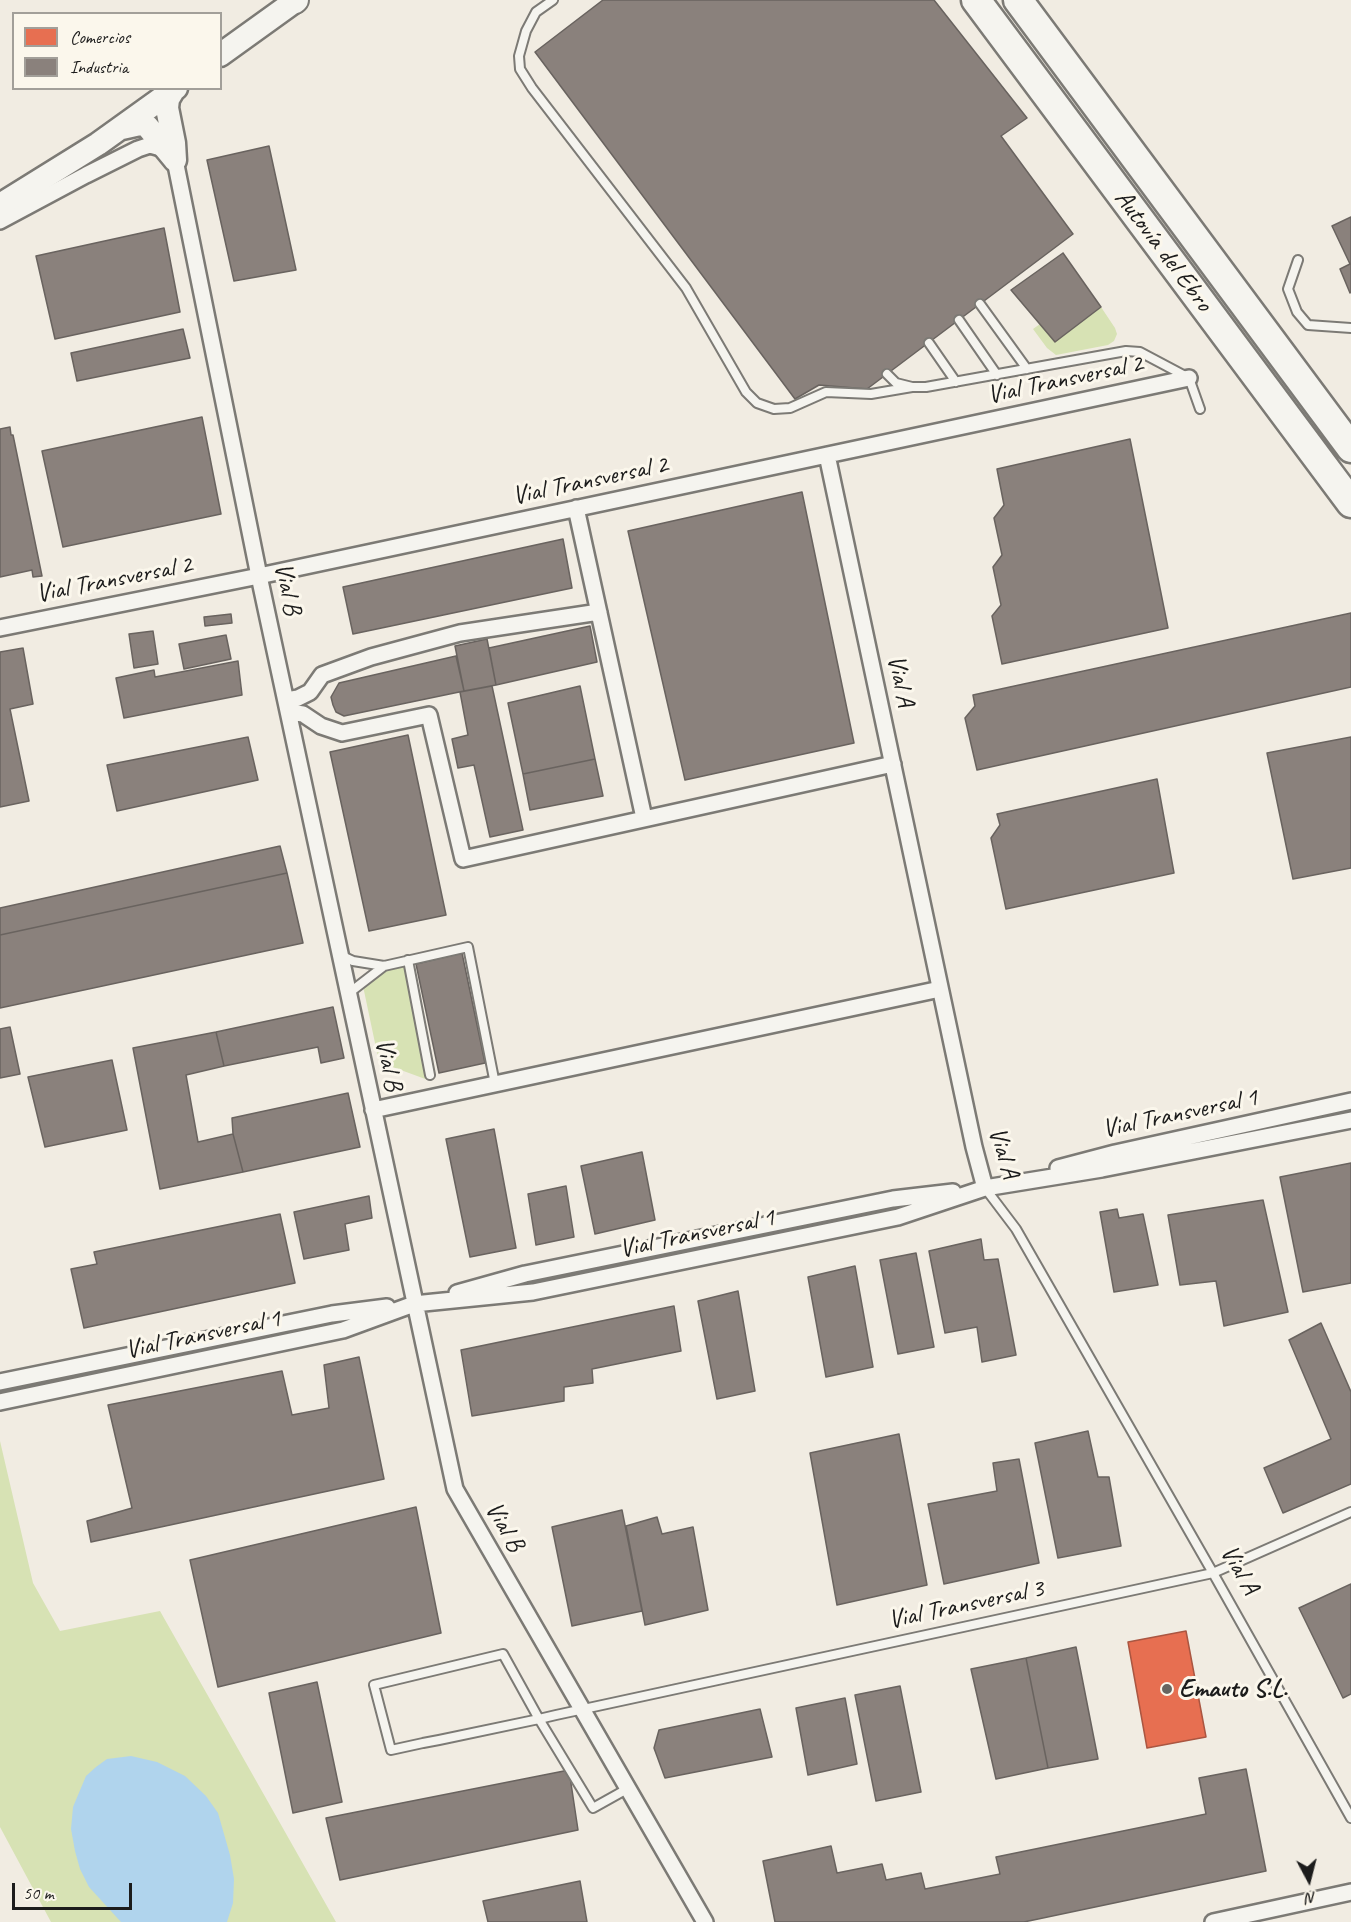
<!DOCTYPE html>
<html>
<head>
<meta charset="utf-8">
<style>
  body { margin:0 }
  #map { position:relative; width:1351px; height:1922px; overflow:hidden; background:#f1ece2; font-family:Caveat,sans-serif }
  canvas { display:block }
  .legend { position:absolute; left:12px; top:12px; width:210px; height:78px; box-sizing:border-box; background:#fbf7ec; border:2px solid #a29f99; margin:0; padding:8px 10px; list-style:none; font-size:18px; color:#1c1c1c }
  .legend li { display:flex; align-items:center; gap:12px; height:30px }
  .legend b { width:30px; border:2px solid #a29f99 }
  .north { position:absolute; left:1279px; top:1850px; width:60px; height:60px; -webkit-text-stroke:4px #fbf7ec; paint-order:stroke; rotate:173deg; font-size:16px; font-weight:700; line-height:24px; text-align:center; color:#1c1c1c }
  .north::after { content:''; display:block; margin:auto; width:21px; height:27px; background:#1c1c1c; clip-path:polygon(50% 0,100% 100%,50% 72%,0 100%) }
  .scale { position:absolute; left:12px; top:1883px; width:120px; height:27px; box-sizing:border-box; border:3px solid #1c1c1c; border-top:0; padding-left:8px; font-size:18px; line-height:21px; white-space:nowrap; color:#1c1c1c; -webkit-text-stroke:4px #fbf7ec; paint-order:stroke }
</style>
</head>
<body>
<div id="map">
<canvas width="1351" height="1922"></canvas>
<ul class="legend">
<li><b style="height:16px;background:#e76f51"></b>Comercios</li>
<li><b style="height:16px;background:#8a817c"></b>Industria</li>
</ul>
<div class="north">N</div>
<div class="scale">50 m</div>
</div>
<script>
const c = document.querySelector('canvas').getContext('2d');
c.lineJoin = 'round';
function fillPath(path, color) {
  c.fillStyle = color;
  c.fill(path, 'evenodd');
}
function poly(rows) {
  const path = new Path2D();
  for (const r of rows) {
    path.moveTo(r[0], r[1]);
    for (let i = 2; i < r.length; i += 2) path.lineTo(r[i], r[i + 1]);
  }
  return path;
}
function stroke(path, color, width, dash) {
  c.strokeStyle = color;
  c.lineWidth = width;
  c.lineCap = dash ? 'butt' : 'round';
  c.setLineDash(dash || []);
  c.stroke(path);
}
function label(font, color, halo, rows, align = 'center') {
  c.font = font + ' Caveat,sans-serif';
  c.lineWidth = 6;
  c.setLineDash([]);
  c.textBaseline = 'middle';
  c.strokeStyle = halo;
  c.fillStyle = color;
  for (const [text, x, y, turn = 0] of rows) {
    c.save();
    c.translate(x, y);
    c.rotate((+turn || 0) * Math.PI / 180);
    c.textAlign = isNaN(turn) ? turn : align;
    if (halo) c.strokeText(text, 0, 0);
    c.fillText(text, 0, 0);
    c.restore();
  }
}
const green = poly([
  [1101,307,1115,328,1117,334,1114,341,1108,345,1056,355,1047,348,1033,329,1040,324,1055,342],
  [404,966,428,1080,379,1062,363,986,387,968],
  [0,1441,33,1583,60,1631,160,1611,336,1922,51,1922,0,1827]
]);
const water = poly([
  [131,1756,157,1762,185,1776,206,1796,218,1813,230,1855,234,1879,233,1903,227,1922,121,1922,89,1887,80,1869,75,1851,71,1829,73,1807,86,1776,96,1767,107,1759]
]);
const shops = poly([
  [1186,1631,1206,1737,1147,1748,1128,1642,1186,1631]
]);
const industry = poly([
  [603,0,934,0,1027,118,1001,136,1073,234,867,389,819,385,795,399,535,52,603,0],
  [269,146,296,270,234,281,207,160,269,146],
  [1351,217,1351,292,1350,293,1340,269,1350,264,1332,226,1351,217],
  [164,228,180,312,55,339,36,256,164,228],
  [1063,253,1101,307,1055,342,1011,290,1063,253],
  [183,329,190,358,77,381,71,353,183,329],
  [202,417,221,514,63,547,42,451,202,417],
  [10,427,11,435,13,435,42,576,33,577,32,570,0,577,0,429,10,427],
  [1130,439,1168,628,1002,664,992,616,1001,605,993,567,1002,555,994,518,1004,505,997,469,1130,439],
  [802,492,854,743,685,780,628,531,802,492],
  [563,539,572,588,353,634,343,587,563,539],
  [1351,613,1351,687,977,770,965,718,975,706,973,695,1351,613],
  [231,614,232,623,205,626,204,617,231,614],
  [590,626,597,662,496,685,489,648,590,626],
  [153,631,158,664,134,668,129,634,153,631],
  [226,635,231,659,184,669,179,644,226,635],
  [487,639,496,685,464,691,455,646,487,639],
  [23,648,33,704,10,709,29,801,0,807,0,652,23,648],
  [456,656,464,691,344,716,336,712,333,705,331,697,339,683,456,656],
  [238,661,242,695,124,718,116,678,154,670,155,677,238,661],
  [492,686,523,830,490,837,474,765,458,768,452,739,468,735,460,692,492,686],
  [580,686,595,759,523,774,508,703,580,686],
  [408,735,446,915,369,931,330,752,408,735],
  [248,737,258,780,117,811,107,765,248,737],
  [1351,737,1351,868,1293,879,1267,753,1351,737],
  [595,759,603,796,530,810,523,774,595,759],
  [1157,779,1174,873,1006,909,991,838,1000,825,997,814,1157,779],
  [280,846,287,873,0,935,0,908,280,846],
  [287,873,303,943,0,1008,0,935,287,873],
  [462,953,485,1063,439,1073,416,964,462,953],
  [333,1007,344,1058,321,1063,318,1047,224,1066,216,1032,333,1007],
  [10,1027,20,1074,0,1078,0,1029,10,1027],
  [216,1032,224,1066,186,1075,198,1142,233,1134,243,1172,160,1189,133,1048,216,1032],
  [112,1060,127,1130,45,1147,28,1077,112,1060],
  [348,1093,360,1147,243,1172,233,1134,232,1118,348,1093],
  [494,1129,516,1248,470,1257,446,1139,494,1129],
  [642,1152,655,1220,595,1234,581,1166,642,1152],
  [1351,1163,1351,1283,1303,1292,1280,1177,1351,1163],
  [566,1186,574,1237,536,1245,528,1194,566,1186],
  [369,1196,372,1218,345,1224,349,1250,304,1259,294,1212,369,1196],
  [1263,1200,1288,1312,1224,1326,1216,1281,1180,1285,1168,1215,1263,1200],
  [1117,1209,1119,1218,1143,1214,1158,1285,1114,1292,1100,1212,1117,1209],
  [280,1214,295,1283,84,1328,71,1269,97,1264,94,1252,280,1214],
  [981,1239,984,1260,998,1259,1016,1355,982,1362,977,1327,945,1333,929,1251,981,1239],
  [916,1253,934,1347,898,1354,880,1260,916,1253],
  [855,1266,873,1367,826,1377,808,1277,855,1266],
  [738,1291,755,1391,717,1399,698,1301,738,1291],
  [674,1306,681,1351,592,1369,593,1383,564,1387,564,1401,472,1416,461,1350,674,1306],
  [1321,1323,1351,1392,1351,1484,1283,1513,1264,1468,1331,1439,1289,1340,1321,1323],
  [359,1357,384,1479,91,1542,87,1521,132,1508,108,1405,282,1371,292,1415,329,1408,324,1365,359,1357],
  [1088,1431,1098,1477,1109,1477,1121,1546,1058,1558,1035,1443,1088,1431],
  [899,1434,927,1585,837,1605,810,1453,899,1434],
  [1019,1459,1039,1563,944,1584,928,1504,997,1491,993,1463,1019,1459],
  [416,1507,441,1633,218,1687,190,1560,416,1507],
  [622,1510,642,1611,572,1626,552,1527,622,1510],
  [657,1517,662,1534,693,1527,708,1610,645,1625,626,1526,657,1517],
  [1351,1584,1351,1694,1343,1698,1299,1608,1351,1584],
  [1076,1647,1098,1759,1048,1768,1026,1658,1076,1647],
  [1026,1658,1048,1768,996,1779,971,1669,1026,1658],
  [317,1682,342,1802,293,1813,269,1693,317,1682],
  [900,1686,921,1792,876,1801,855,1695,900,1686],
  [845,1698,857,1764,808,1775,796,1708,845,1698],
  [760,1709,772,1757,665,1778,654,1748,659,1730,760,1709],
  [1246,1769,1266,1871,1024,1922,775,1922,763,1861,831,1846,837,1873,882,1864,886,1880,921,1873,925,1889,1000,1874,996,1857,1206,1814,1199,1778,1246,1769],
  [569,1770,578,1830,340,1880,326,1818,569,1770],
  [580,1881,587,1922,488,1922,483,1901,580,1881]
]);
const service = poly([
  [553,0,536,12,526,31,519,56,520,69,532,88,686,288,746,392,757,403,774,409,790,408,826,392,871,394,912,387],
  [1298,260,1288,289,1297,312,1308,325,1351,328],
  [980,304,1027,369],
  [959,320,997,375],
  [929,343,956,382],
  [887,374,896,383,912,387,926,387,1126,351,1140,352,1189,378,1200,409],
  [340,955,353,961,384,966,468,947,495,1084],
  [408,960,430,1075],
  [349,993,384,966],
  [985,1188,1016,1229,1213,1573,1351,1818],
  [627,1789,593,1808,539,1719,503,1654,374,1685,391,1750,423,1743,439,1740,539,1719,556,1715,1213,1573,1351,1512]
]);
const minor = poly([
  [0,221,86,175,138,149,150,145,161,148,175,160,259,576,455,1489,705,1922],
  [827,455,974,1147,985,1188],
  [576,508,644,818],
  [0,628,259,576,1189,378],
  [287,700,298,698,310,692,322,675,371,657,460,633,599,612],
  [289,712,303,714,321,726,342,733,429,715,463,859,893,764],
  [373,1110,940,989],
  [1058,1168,1115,1153,1351,1101],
  [457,1293,525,1274,893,1199,953,1192],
  [0,1382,332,1314,387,1307],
  [0,1402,343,1330,414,1304,533,1292,898,1217,985,1188,1102,1169,1351,1120],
  [1213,1922,1351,1892]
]);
const secondary = poly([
  [220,55,295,1],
  [174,89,168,99,167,108,174,143,175,160],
  [122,128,140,124,147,126,175,160],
  [0,205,98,144,176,88]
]);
const primary = poly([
  [295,1,296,0]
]);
const motorway = poly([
  [976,0,1351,503],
  [1018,0,1351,448]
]);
const markers = [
  [1167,1689,6,"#676561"]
];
const streetNames = [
  ["Autovía del Ebro",1163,251,53],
  ["Vial Transversal 2",1065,380,-12],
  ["Vial Transversal 2",590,481,-12],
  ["Vial Transversal 2",114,580,-11],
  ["Vial B",287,589,78],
  ["Vial A",900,681,78],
  ["Vial B",388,1065,78],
  ["Vial Transversal 1",1180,1114,-12],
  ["Vial A",1003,1153,73],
  ["Vial Transversal 1",697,1234,-12],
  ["Vial Transversal 1",203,1335,-12],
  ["Vial B",504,1527,60],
  ["Vial A",1239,1570,60],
  ["Vial Transversal 3",966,1605,-12]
];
const poiNames = [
  ["Emauto S.L.",1179,1689]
];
fillPath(green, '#d7e2b4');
fillPath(water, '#b0d4ed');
fillPath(shops, '#e76f51');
stroke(shops, '#aa5641', 1.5);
fillPath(industry, '#8a817c');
stroke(industry, '#69635f', 1.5);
stroke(service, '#7c7a75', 12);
stroke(minor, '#7c7a75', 20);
stroke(secondary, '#7c7a75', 27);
stroke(primary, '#7c7a75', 28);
stroke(motorway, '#7c7a75', 33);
stroke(service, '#f5f4ef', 8);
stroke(minor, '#f5f4ef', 15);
stroke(secondary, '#f5f4ef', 22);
stroke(primary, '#f5f4ef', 24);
stroke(motorway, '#f5f4ef', 28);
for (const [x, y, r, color] of markers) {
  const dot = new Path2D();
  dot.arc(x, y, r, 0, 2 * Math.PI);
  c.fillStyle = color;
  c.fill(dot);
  stroke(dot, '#fbf7ec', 2);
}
label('26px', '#1c1c1c', '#fbf7ec', streetNames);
label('bold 26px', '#1c1c1c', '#fbf7ec', poiNames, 'left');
</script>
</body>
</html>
